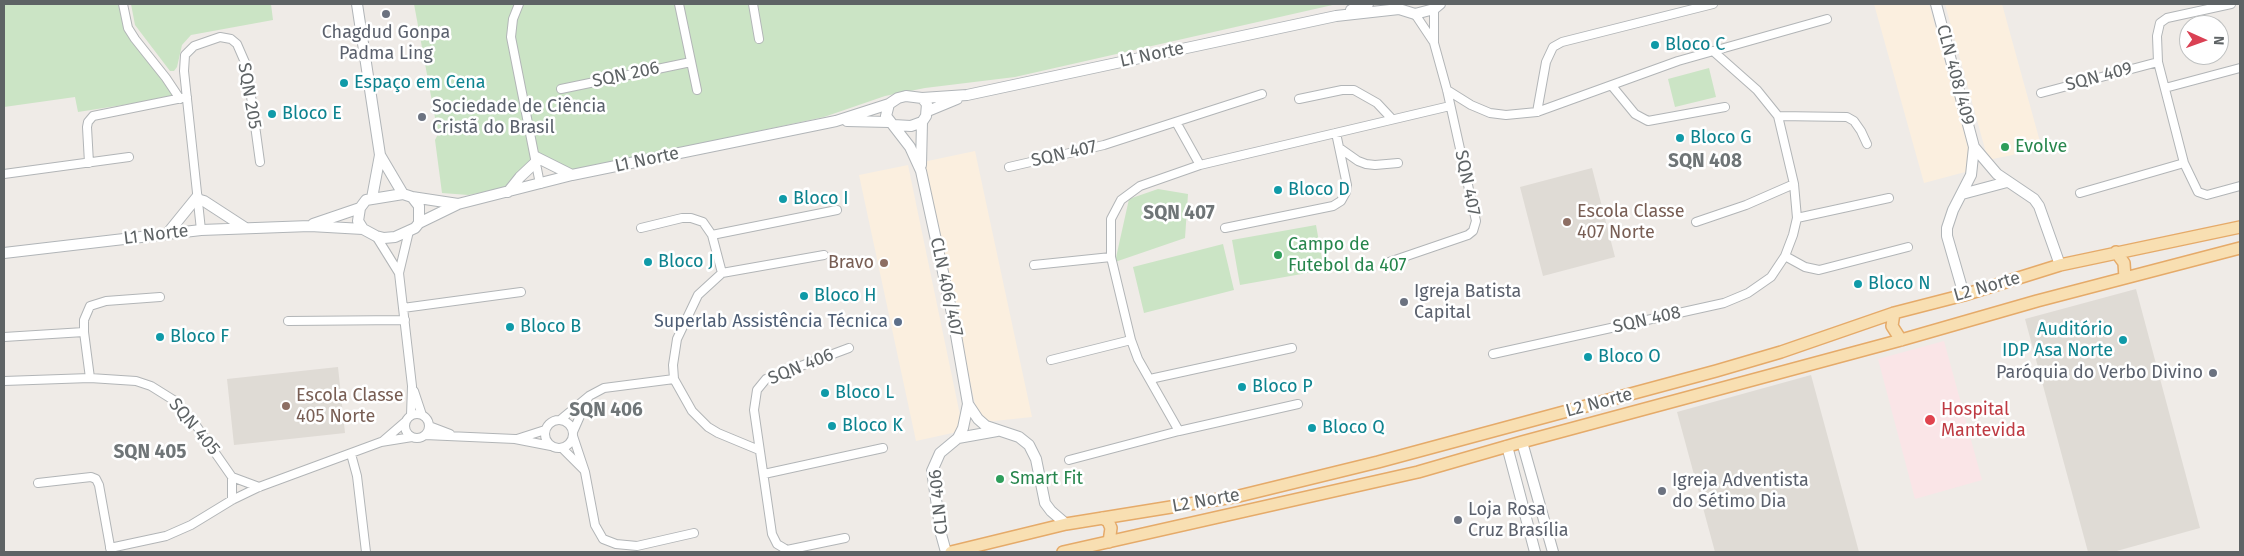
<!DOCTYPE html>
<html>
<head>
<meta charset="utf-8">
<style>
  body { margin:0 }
  #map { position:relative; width:2244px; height:556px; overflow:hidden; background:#efebe7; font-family:"Fira Sans",sans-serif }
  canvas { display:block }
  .frame { position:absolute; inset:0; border:5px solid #5e6365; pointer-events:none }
  .north { position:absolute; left:2179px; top:15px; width:50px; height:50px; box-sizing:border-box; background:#fff; border:1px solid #bfc1c1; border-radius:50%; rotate:92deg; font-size:14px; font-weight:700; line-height:20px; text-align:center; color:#5e6365 }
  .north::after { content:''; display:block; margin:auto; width:18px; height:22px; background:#da4154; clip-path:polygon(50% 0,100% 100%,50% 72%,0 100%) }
</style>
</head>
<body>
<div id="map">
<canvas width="2244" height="556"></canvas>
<div class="frame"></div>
<div class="north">N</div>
</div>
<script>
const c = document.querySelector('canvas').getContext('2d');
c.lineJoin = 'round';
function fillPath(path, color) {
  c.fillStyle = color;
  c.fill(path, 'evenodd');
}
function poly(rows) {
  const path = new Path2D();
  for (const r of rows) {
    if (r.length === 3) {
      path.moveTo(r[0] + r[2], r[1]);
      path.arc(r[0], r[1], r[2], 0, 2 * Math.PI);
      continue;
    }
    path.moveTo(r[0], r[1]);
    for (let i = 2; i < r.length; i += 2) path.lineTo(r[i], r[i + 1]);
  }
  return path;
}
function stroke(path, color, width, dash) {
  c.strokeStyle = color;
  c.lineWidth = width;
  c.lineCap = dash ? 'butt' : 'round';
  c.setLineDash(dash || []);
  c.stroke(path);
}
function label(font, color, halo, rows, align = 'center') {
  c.font = font + ' "Fira Sans",sans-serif';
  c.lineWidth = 5;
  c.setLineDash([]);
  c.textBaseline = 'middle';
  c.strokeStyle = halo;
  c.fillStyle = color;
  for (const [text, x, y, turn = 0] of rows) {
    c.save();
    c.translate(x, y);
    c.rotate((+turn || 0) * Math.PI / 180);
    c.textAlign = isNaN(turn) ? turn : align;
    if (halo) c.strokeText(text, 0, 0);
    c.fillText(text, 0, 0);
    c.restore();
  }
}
const commercial = poly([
  [1874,4,1929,4,1971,158,1969,171,1924,183],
  [1945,4,2002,4,2042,149,1988,160],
  [975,151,1032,417,985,422,976,408,932,212,923,162],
  [908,165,960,415,957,432,916,441,859,175]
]);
const education = poly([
  [1592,168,1615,257,1543,276,1520,187],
  [2136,289,2200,528,2113,552,2088,552,2025,319],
  [338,367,345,433,234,445,227,379],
  [1811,375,1859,552,1715,552,1677,412]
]);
const medical = poly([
  [1944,341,1982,480,1915,499,1878,359]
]);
const green = poly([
  [4,4,122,4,124,25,172,91,172,96,168,98,78,112,75,97,4,107],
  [131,4,271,4,273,20,191,35,182,45,177,67,174,71,170,71,135,25],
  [414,4,1337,4,1015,77,925,88,885,96,824,117,572,171,542,157,505,188,468,195,442,193,435,140,438,134],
  [1709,68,1716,97,1675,107,1668,79],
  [1158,189,1188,194,1185,238,1115,262,1129,199],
  [1316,225,1324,270,1240,285,1232,240],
  [1223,244,1234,290,1144,313,1133,267]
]);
const street = poly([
  [123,4,128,28,135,39,166,78,180,99],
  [519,4,513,19,511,37,540,184],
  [679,4,697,90],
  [753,4,759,39],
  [2231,4,2167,18,2160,23,2157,36,2158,62,2184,163,2198,192,2207,195,2240,186],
  [1415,14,1433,41],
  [1612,86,1635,114,1648,121,1725,107],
  [2165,88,2240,68],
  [561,89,691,62],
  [1447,90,1471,105,1490,113,1506,115,1537,112,1678,61,1827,19],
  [2041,93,2158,62],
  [1299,99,1342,90,1354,90,1377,103,1392,119],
  [1537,112,1546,62,1553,47,1562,42,1713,4],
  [1778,116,1847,117,1854,121,1861,131,1867,144],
  [1176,122,1200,165],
  [1341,149,1358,161,1366,164,1375,165,1398,163],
  [89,163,87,127,88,122,93,116,187,97],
  [1009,167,1104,145,1262,94],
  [4,174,129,157],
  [2080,193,2184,163],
  [1797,218,1889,198],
  [1696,222,1746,205,1794,184],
  [641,228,682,218,691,218,703,222,712,235,722,273],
  [1225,228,1333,206,1341,201,1346,192,1347,185,1336,133],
  [201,230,184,71,185,55,194,46,220,37,231,39,237,44,247,67,260,162],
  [409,231,399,273,412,386,411,415],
  [712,235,837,210],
  [376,236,399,273],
  [1785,256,1805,267,1819,270,1908,247],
  [1389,262,1468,235,1473,231,1476,221,1447,90,1434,43,1434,9],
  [1034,265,1111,257],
  [403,308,521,292],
  [288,321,405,320],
  [4,337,84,332],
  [1493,354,1724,303,1748,293,1771,277,1785,256,1793,235,1797,218,1794,184,1778,116,1757,90,1713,51],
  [1051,360,1131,340],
  [90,378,84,332,84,320,90,306,106,301,160,297],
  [1150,379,1292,348],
  [4,381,90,378,136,381,151,386,175,401,193,421,232,477,259,487],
  [414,391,422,415],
  [417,426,12],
  [559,434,14],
  [560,420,589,396,604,388,674,379],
  [429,426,450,434],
  [1179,431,1138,359,1131,340,1111,257,1111,219,1121,200,1140,186,1200,165,1450,106],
  [573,432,588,398],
  [425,435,515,439,551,446],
  [573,436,585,472,595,525,603,539,616,544,637,546,694,533],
  [517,439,545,430],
  [383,441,405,422],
  [562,448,584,470],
  [759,450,718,433,708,427,692,411,674,379,673,365,677,339,698,295,722,273,824,255],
  [351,454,357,476,366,552],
  [1069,460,1179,431,1298,404],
  [764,474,883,448],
  [38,483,91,477,96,479,99,485,111,552],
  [232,500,232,477],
  [845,538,787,550,777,544,772,534,754,410,757,390,766,379,849,348],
  [110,548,166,536,191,525,232,500,259,487,381,442,412,437]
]);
const secondary = poly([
  [357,4,380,155,372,198],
  [1936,4,1974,147,1971,175,1953,210,1947,228,1947,236,1964,295],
  [1398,5,1399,9,1415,14,1434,9,1440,4],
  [1351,10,1368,4],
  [906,96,922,98,927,104,926,116,922,122,911,126,893,125,886,116,889,104,898,98,906,96],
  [922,98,967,95,1336,16,1399,9],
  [928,111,957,99],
  [847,121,889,122],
  [893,125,910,147,921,171,953,318,968,404,963,428,958,438,940,453,932,471,941,534,946,552],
  [1974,147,1997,174,2034,199,2039,206,2060,265],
  [380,155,403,194],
  [536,157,572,175],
  [921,165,922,122],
  [508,192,520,177,537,161],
  [403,194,412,197,419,206,419,223,415,228,395,237,384,238,376,236,363,229,358,221,360,208,366,200,403,194],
  [1962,194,2007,182],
  [412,197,458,204],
  [197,199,204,201,244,227],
  [419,223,458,204,572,175,836,121,889,104],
  [313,224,360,208],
  [167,234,197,197],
  [4,253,201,230,310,226,363,229],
  [968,404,978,419,986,426,1019,437,1029,445,1036,459,1045,503,1051,511,1066,524],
  [958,438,997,431],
  [1522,442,1553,552],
  [1507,446,1535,552]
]);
const primary = poly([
  [2116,252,2124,263,2125,278],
  [1894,313,1892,326,1901,340],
  [1102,518,1108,521,1111,528,1109,542],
  [951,552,1066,524,1239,496,1378,462,1716,371,1781,352,1894,313,1964,295,2060,265,2240,227],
  [1063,552,1418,472,1522,442,1901,340,2037,301,2240,248]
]);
const markers = [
  [386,14,5,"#6b7280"],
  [1655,45,5,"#0f9aa8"],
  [344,83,5,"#0f9aa8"],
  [272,114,5,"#0f9aa8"],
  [422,117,5,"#6b7280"],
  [1680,138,5,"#0f9aa8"],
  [2005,147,5,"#2e9e5b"],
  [1278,190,5,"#0f9aa8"],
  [783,199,5,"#0f9aa8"],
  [1567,222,5,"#8d6e63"],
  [1278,255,5,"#2e9e5b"],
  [648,262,5,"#0f9aa8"],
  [884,263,5,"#8d6e63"],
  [1858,284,5,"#0f9aa8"],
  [804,296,5,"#0f9aa8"],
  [1404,302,5,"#6b7280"],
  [898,322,5,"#5c6f8a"],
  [510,327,5,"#0f9aa8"],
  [160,337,5,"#0f9aa8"],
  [2123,340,5,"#0f9aa8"],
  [1588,357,5,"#0f9aa8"],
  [2213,373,5,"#6b7280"],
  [1242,387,5,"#0f9aa8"],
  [825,393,5,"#0f9aa8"],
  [286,406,5,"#8d6e63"],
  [1930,420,6,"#e0444e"],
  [832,426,5,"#0f9aa8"],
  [1312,428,5,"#0f9aa8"],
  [1000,479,5,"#2e9e5b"],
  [1662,491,5,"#6b7280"],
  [1458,520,5,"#6b7280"]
];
const worshipNames = [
  ["Chagdud Gonpa",386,33,"center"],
  ["Padma Ling",386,54,"center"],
  ["Sociedade de Ciência",432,107],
  ["Cristã do Brasil",432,128],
  ["Igreja Batista",1414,292],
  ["Capital",1414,313],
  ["Paróquia do Verbo Divino",2203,373,"right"],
  ["Igreja Adventista",1672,481],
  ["do Sétimo Dia",1672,502],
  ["Loja Rosa",1468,510],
  ["Cruz Brasília",1468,531]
];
const cultureNames = [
  ["Bloco C",1665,45],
  ["Espaço em Cena",354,83],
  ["Bloco E",282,114],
  ["Bloco G",1690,138],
  ["Bloco D",1288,190],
  ["Bloco I",793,199],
  ["Bloco J",658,262],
  ["Bloco N",1868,284],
  ["Bloco H",814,296],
  ["Bloco B",520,327],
  ["Auditório",2113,330,"right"],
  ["IDP Asa Norte",2113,351,"right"],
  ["Bloco F",170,337],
  ["Bloco O",1598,357],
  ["Bloco P",1252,387],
  ["Bloco L",835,393],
  ["Bloco K",842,426],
  ["Bloco Q",1322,428]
];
const streetNames = [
  ["L1 Norte",1152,55,-12],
  ["SQN 206",626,75,-12],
  ["CLN 408/409",1955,75,75],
  ["SQN 409",2099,77,-15],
  ["SQN 205",249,96,80],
  ["SQN 407",1064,154,-13],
  ["L1 Norte",647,160,-12],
  ["SQN 407",1467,183,78],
  ["L1 Norte",156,235,-7],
  ["CLN 406/407",946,287,78],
  ["L2 Norte",1987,287,-16],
  ["SQN 408",1647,320,-13],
  ["SQN 406",801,367,-22],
  ["L2 Norte",1599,403,-15],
  ["SQN 405",194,427,50],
  ["L2 Norte",1206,501,-10],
  ["CLN 406",939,502,-96]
];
const leisureNames = [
  ["Evolve",2015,147],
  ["Campo de",1288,245],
  ["Futebol da 407",1288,266],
  ["Smart Fit",1010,479]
];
const educationNames = [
  ["Escola Classe",1577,212],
  ["407 Norte",1577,233],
  ["Bravo",874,263,"right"],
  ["Escola Classe",296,396],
  ["405 Norte",296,417]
];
const serviceNames = [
  ["Superlab Assistência Técnica",888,322]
];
const healthNames = [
  ["Hospital",1941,410],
  ["Mantevida",1941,431]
];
const neighbourhoodNames = [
  ["SQN 408",1705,162],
  ["SQN 407",1179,214],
  ["SQN 406",606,411],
  ["SQN 405",150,453]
];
fillPath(commercial, '#fbefdf');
fillPath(education, '#dfdbd5');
fillPath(medical, '#fae5e7');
fillPath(green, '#cbe4c5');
stroke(street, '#b2b5b7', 10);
stroke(secondary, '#b1b5b8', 12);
stroke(primary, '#e5aa69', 14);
stroke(street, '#fff', 8);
stroke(secondary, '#fff', 10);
stroke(primary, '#f8dfb2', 11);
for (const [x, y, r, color] of markers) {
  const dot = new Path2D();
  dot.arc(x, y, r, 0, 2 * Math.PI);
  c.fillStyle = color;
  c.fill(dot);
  stroke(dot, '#fff', 2);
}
label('18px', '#5b616d', '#fff', worshipNames, 'left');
label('18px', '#0d838f', '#fff', cultureNames, 'left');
label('18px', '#5e6365', '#fff', streetNames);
label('18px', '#27864d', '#fff', leisureNames, 'left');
label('18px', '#785e54', '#fff', educationNames, 'left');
label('18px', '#4e5e75', '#fff', serviceNames, 'right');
label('18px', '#be3a42', '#fff', healthNames, 'left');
label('bold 19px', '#6f7577', '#fff', neighbourhoodNames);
</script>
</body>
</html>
